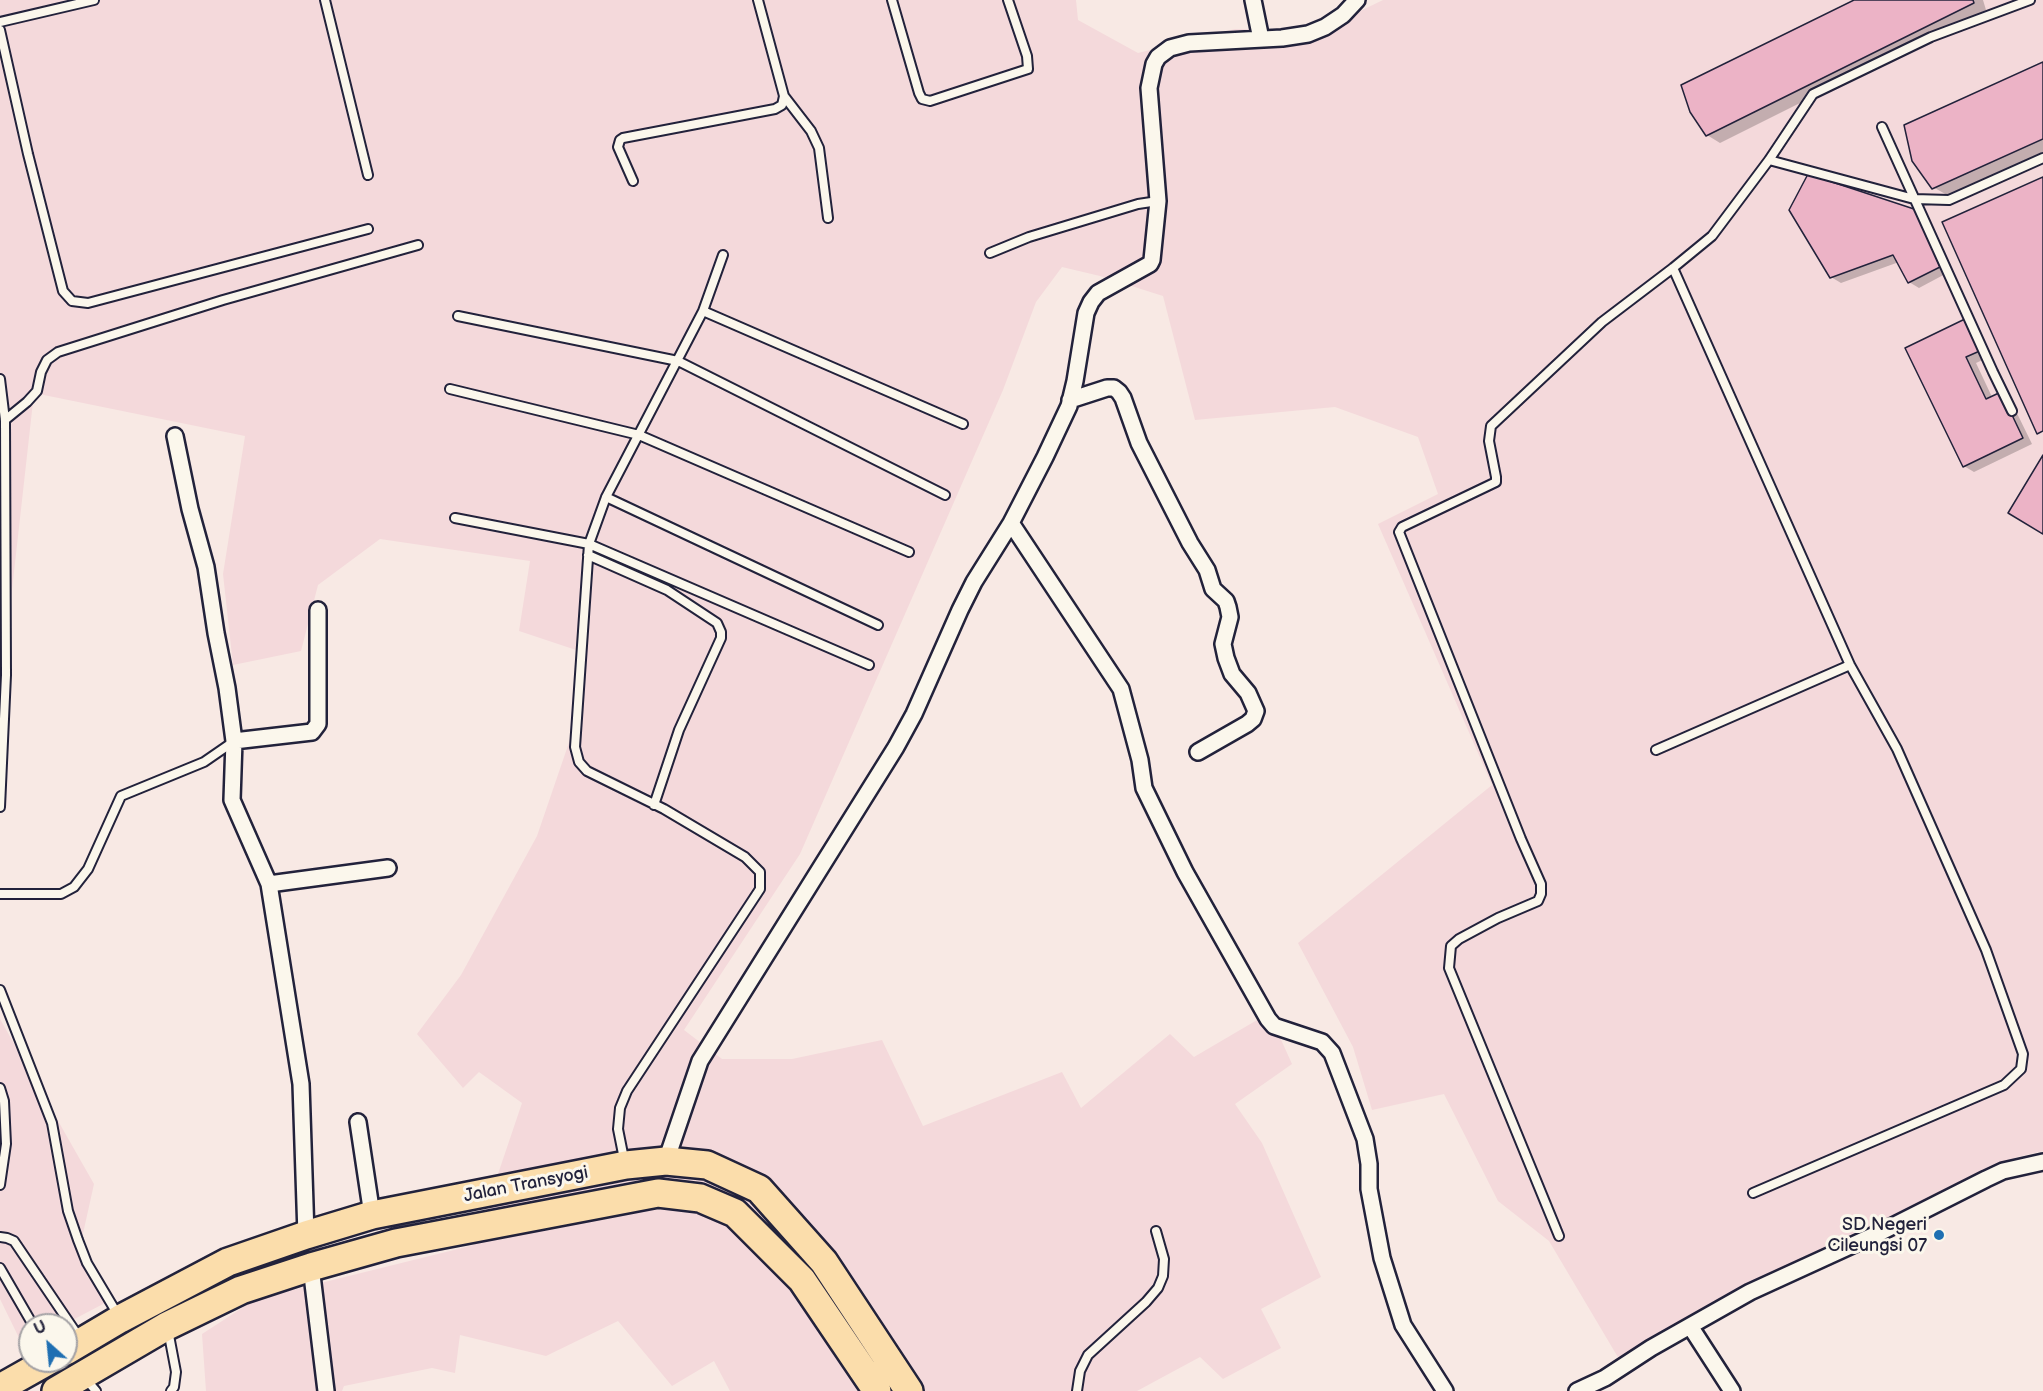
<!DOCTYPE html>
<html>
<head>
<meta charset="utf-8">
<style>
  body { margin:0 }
  #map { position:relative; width:2043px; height:1391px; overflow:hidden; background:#f8e9e4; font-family:"Balsamiq Sans",sans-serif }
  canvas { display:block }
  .north { position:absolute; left:18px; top:1313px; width:60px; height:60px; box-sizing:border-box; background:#fbf7ec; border:2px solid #a4a2a5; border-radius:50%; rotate:333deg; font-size:16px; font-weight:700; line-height:24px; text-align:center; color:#22223b }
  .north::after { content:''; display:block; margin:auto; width:21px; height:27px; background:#1f6fb2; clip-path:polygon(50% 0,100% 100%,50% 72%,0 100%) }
</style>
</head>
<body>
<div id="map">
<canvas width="2043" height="1391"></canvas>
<div class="north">U</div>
</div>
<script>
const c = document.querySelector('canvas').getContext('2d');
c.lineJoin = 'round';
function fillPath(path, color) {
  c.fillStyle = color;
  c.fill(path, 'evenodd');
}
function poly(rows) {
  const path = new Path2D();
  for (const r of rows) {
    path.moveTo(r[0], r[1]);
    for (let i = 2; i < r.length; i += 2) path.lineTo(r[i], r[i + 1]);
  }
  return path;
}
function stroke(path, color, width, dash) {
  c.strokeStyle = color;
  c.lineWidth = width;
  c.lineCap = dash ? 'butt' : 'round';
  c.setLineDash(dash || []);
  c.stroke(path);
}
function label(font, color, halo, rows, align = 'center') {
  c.font = font + ' "Balsamiq Sans",sans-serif';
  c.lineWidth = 6;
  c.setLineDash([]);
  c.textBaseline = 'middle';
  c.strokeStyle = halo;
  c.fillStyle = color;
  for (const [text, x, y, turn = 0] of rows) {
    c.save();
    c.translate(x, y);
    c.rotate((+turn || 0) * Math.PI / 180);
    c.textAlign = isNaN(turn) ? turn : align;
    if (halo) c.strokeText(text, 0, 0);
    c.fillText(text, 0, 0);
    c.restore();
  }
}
const built = poly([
  [0,0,1076,0,1078,20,1138,53,1235,29,1319,31,1383,0,2043,0,2043,1151,2017,1157,1766,1279,1619,1359,1549,1241,1498,1201,1444,1094,1372,1110,1353,1047,1298,943,1492,785,1378,524,1438,494,1418,437,1335,407,1195,420,1163,296,1100,276,1062,267,1036,302,1003,390,800,854,684,1030,722,1059,792,1059,882,1040,923,1126,1062,1072,1081,1108,1170,1034,1194,1057,1269,1013,1292,1064,1235,1104,1262,1143,1321,1277,1261,1309,1281,1348,1223,1379,1200,1357,1137,1391,730,1391,714,1361,672,1386,618,1321,546,1356,460,1335,455,1373,432,1368,344,1386,342,1391,206,1391,202,1334,256,1299,474,1245,522,1103,479,1072,463,1088,417,1034,461,975,537,836,575,725,585,653,519,631,530,561,380,539,318,585,301,651,233,665,223,574,245,436,34,393,0,697],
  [0,1019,94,1184,80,1247,105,1303,63,1325,30,1325,30,1343,23,1346,0,1299]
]);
const shadow = poly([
  [1857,0,1983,0,1986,10,1720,143,1707,135],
  [2043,64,2043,152,1947,195,1933,187],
  [1916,212,1949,272,1919,288,1909,282,1899,262,1841,283,1831,277],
  [1966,320,1976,326,1991,356,1976,363,1992,397,2000,393,2010,399,2032,444,1974,472,1964,466]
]);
const building = poly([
  [1854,0,1973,0,1974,3,1706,136,1690,112,1681,85,1854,0],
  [2043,62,2043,139,1932,189,1912,161,1904,125,2043,62],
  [1808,174,1917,210,1940,267,1908,283,1893,255,1830,278,1789,210,1808,174],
  [2043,177,2043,431,2037,434,1942,222,2043,177],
  [1967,318,1982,350,1966,357,1986,399,2001,392,2023,438,1963,467,1905,348,1967,318],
  [2043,455,2043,534,2008,513,2043,455]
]);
const lane = poly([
  [325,0,368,175],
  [892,0,919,93,922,99,930,101,1028,69,1027,56,1008,0],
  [0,22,94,0],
  [0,30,28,154,63,291,72,301,88,303,368,229],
  [784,96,811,131,819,148,828,218],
  [1882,127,1993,372,2012,411],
  [1769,160,1914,199,1949,200,2043,158],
  [633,181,618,147,620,140,623,138,775,109,782,105,784,96,758,0],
  [990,253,1029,237,1138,204,1158,201],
  [1673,268,1850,665,1897,749,1986,950,2023,1054,2021,1069,2004,1085,1753,1193],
  [703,311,963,424],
  [458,316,678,361,945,495],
  [0,379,5,420,6,675,0,807],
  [450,389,639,435,909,552],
  [5,420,27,402,37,391,41,372,47,360,58,352,223,300,418,245],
  [606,497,878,625],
  [455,518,589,544,869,665],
  [588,555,667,590,717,623,721,632,721,638,679,730,654,805],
  [1656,750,1850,665],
  [0,894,61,894,74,887,88,869,121,796,204,762,233,742],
  [0,990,52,1123,68,1211,78,1240,87,1263,118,1315],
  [0,1088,4,1101,6,1144,0,1185],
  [624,1159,618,1129,620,1108,627,1091,760,889,760,872,745,857,664,809,587,771,579,762,575,747,589,544,606,497,703,311,723,255],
  [1559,1236,1449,968,1451,946,1459,939,1498,918,1538,901,1541,894,1541,884,1521,839,1399,532,1402,527,1496,482,1496,477,1489,441,1491,426,1602,322,1673,268,1712,236,1769,160,1813,94,1931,37,2030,0],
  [0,1237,7,1238,14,1241,79,1337],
  [0,1268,33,1325],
  [168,1330,176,1372,174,1387,171,1391],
  [85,1378,96,1391],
  [1077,1391,1080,1371,1088,1355,1146,1302,1158,1288,1163,1276,1164,1259,1156,1231]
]);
const street = poly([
  [1253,0,1261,39],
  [1070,400,1107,388,1114,388,1119,392,1123,398,1139,443,1190,543,1207,570,1213,589,1226,601,1228,607,1230,617,1223,644,1226,658,1232,674,1248,693,1256,711,1253,719,1247,724,1198,752],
  [175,436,190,509,206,567,216,633,227,688,234,741,232,800,269,884,301,1084,306,1235],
  [1011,523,1121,689,1140,760,1144,788,1185,872,1268,1019,1274,1026,1322,1042,1332,1053,1365,1139,1369,1164,1369,1189,1382,1258,1403,1325,1445,1391],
  [234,741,312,732,318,724,318,610],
  [269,884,388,868],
  [358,1122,372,1215],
  [666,1161,700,1061,896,747,914,714,960,610,974,582,1011,523,1045,457,1069,406,1075,381,1086,313,1091,302,1098,293,1150,264,1152,260,1158,201,1149,88,1154,64,1158,57,1170,48,1189,43,1282,38,1308,34,1325,27,1343,15,1357,0],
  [311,1267,326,1391],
  [1690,1326,1732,1391],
  [1577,1391,1605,1378,1651,1348,1750,1292,1881,1232,1986,1179,2003,1171,2043,1162]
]);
const highway = poly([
  [66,1351,120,1319,228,1262,306,1235,372,1215,626,1165,666,1161,707,1165,759,1189,824,1262,909,1391],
  [0,1388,48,1361],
  [56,1391,167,1326,241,1290,311,1267,396,1243,658,1193,700,1198,735,1213,802,1280,877,1391]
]);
const markers = [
  [1939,1235,6,"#1f6fb2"]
];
const streetNames = [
  ["Jalan Transyogi",526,1185,-11]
];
const poiNames = [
  ["SD Negeri",1927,1225],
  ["Cileungsi 07",1927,1246]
];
fillPath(built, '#f4d9db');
fillPath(shadow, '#0003');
fillPath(building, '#ecb3c6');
stroke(building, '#22223b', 1.5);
stroke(lane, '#22223b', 12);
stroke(street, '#22223b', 20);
stroke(highway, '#22223b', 32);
stroke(lane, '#fbf7ec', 8);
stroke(street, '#fbf7ec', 15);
stroke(highway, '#fbddab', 27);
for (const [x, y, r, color] of markers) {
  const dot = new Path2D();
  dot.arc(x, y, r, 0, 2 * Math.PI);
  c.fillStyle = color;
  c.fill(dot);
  stroke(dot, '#fbf7ec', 2);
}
label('18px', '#22223b', '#fbf7ec', streetNames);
label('18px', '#22223b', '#fbf7ec', poiNames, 'right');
</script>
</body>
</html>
